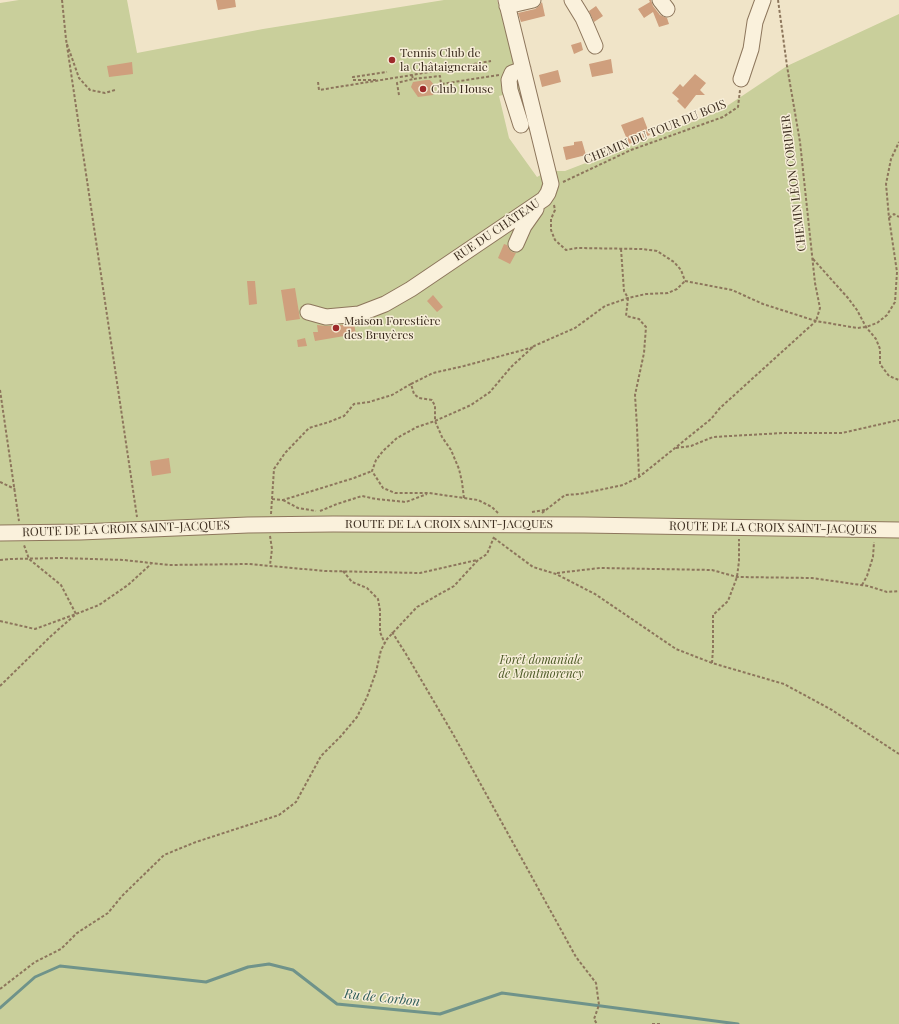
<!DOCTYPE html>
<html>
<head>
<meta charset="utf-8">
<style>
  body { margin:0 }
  canvas { display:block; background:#f0e4c8 }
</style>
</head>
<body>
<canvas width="899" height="1024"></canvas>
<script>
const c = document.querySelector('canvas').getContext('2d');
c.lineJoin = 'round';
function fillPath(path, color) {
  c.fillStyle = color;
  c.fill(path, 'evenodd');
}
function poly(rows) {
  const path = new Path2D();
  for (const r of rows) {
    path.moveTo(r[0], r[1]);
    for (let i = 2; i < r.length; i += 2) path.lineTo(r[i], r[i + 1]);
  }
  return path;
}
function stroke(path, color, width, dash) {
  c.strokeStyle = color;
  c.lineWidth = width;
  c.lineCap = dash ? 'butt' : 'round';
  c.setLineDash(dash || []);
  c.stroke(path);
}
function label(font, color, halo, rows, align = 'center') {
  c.font = font + ' "Playfair Display",serif';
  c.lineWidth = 3;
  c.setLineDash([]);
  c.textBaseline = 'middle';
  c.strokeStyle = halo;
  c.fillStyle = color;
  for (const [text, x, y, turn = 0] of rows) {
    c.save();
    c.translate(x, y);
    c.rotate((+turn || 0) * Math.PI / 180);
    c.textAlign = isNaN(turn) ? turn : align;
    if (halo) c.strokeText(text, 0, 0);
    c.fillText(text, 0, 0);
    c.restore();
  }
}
const green = poly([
  [19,0,127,0,137,53,263,29,444,0,497,0,523,90,499,96,509,138,537,177,548,171,565,171,718,112,787,66,899,14,899,1024,0,1024,0,3]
]);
const stream = poly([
  [0,1008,35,977,60,966,206,982,248,967,269,964,293,970,337,1004,440,1014,502,993,738,1024]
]);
const building = poly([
  [216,0,235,0,236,7,218,10],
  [649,0,651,0,653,6,660,15,667,18,669,24,659,27,653,12,644,18,638,9,650,2],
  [542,2,545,16,521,22,518,13,535,9,539,6],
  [596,6,603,16,594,22,589,11],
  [581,42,583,50,574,54,571,45],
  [611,59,613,73,592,77,589,64],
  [132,62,133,74,109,77,107,66],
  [558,70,561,82,542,87,539,75],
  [695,74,706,83,700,90,705,95,696,95,685,109,677,101,679,99,672,93,680,84,683,87],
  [426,80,430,80,435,86,433,95,418,97,411,87,413,82],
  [643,117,650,135,629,144,621,125],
  [582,141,586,155,566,160,563,147,574,145,574,142],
  [504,244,507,245,509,249,512,252,516,253,510,264,498,258],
  [247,281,255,281,257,304,249,305],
  [295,288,300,319,286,321,281,290],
  [433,295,443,307,437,312,427,301],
  [354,324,356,334,315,341,313,332,318,332,317,325,327,326],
  [305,338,307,346,298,347,297,340],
  [169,458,171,473,152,476,150,461]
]);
const path = poly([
  [62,0,66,39,137,517],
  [778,0,787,66,800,142,815,283,820,308,816,321],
  [67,44,79,78,90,90,105,93,115,90],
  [412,75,413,79,440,76,441,84,499,75],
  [376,80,353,80,353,77,387,72],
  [318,82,319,90,412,75,491,61],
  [399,95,397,83,413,79],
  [563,182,631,150,723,117,738,107,740,90],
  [554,205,555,210,551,219,551,230,555,240,566,250,577,248,642,249,657,251,674,262,681,270,685,281],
  [889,218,894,214,899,217],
  [621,249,624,291,628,298,626,316,639,319,646,327,644,353,635,395,637,427,639,476],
  [813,259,848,298,857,310,866,327,876,339,880,349,880,364,889,376,899,380],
  [685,281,732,290,763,304,816,321,857,328,866,327,877,323,887,315,895,302,897,272,889,218,886,184,891,159,899,142],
  [411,384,433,373,464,366,534,347],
  [0,390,19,521],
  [676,448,691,446,713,437,783,433,842,433,899,420],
  [0,482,15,489],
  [272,499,283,500,354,478,372,471],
  [283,500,298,508,316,511],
  [320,511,337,504,362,496,376,499,406,502,427,494],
  [532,512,545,510],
  [498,513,492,507,478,500,429,493,395,493,383,488,372,471,376,460,383,451,397,438,417,427,435,421,471,405,490,392,511,367,534,346,575,328,605,306,628,298,646,294,668,293,677,289,685,281],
  [542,513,565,495,580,494,623,485,639,477,711,419,720,408,816,321],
  [271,514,274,469,285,453,309,428,329,422,344,416,354,404,369,402,392,395,411,384,414,394,419,398,432,400,435,406,435,421,442,437,451,450,459,469,462,482,464,498],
  [270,536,272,549,270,565],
  [494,538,533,567,556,574,595,594,676,649,712,663,784,684,832,710,899,754],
  [0,560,10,559,61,558,124,560,169,565,249,564,325,571,420,573,477,560],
  [343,571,352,582,367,588,378,599,380,610,380,632,385,644],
  [557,573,600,568,712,570,737,577,812,578,868,586,887,592,899,591],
  [862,585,867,576,873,557,874,542],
  [0,621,35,629,76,614,61,585,29,559,24,545],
  [392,632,406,654,453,734,576,957,596,983,599,1005,594,1019,597,1024],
  [712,663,713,649,713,615,728,601,737,577,739,561,739,539],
  [0,686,51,636,76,614,99,605,128,585,151,564],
  [0,989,35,962,61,949,77,933,108,913,122,896,164,855,196,842,279,815,296,802,321,756,341,736,357,717,367,697,376,672,381,650,387,639,417,607,454,586,478,560,487,554,494,537],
  [652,1024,660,1024]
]);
const minor = poly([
  [572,0,583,18,595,46],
  [660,0,667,9],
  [507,6,533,0],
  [741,79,751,49,755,22,763,0],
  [521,125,510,90,509,80,512,73,523,69],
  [516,244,524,226,536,209],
  [308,312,326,317,359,314,385,304,411,289,544,199,548,193,551,184,506,0],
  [0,533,80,532,248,525,333,524,584,525,899,530]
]);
const markers = [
  [392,60,4,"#9e2a2b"],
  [423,89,4,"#9e2a2b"],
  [336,328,4,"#9e2a2b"]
];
const poiNames = [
  ["Tennis Club de",400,53],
  ["la Châtaigneraie",400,67],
  ["Club House",431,89],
  ["Maison Forestière",344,321],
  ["des Bruyères",344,335]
];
const streetNames = [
  ["CHEMIN DU TOUR DU BOIS",655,132,-22],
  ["CHEMIN LÉON CORDIER",794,183,-97],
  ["RUE DU CHÂTEAU",497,230,-34],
  ["ROUTE DE LA CROIX SAINT-JACQUES",449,524],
  ["ROUTE DE LA CROIX SAINT-JACQUES",773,528,1],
  ["ROUTE DE LA CROIX SAINT-JACQUES",126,529,-2]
];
const parkNames = [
  ["Forêt domaniale",541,660],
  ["de Montmorency",541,674]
];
const waterNames = [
  ["Ru de Corbon",382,998,6]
];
fillPath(green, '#c9cf9b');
stroke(stream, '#6f938a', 3);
fillPath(building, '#cf9f7d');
stroke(minor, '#8d765c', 17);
stroke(path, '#8d765c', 2, [3, 2]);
stroke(minor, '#faf1dc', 15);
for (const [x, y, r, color] of markers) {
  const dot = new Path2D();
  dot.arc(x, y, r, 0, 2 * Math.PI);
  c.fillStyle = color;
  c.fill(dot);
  stroke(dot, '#f7eed8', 1.5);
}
label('12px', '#3d2e20', '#f7eed8', poiNames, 'left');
label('12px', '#3d2e20', '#f7eed8', streetNames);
label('italic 12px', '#4d5a26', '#f7eed8', parkNames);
label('italic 13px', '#2f5d5a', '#f7eed8', waterNames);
</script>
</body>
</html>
